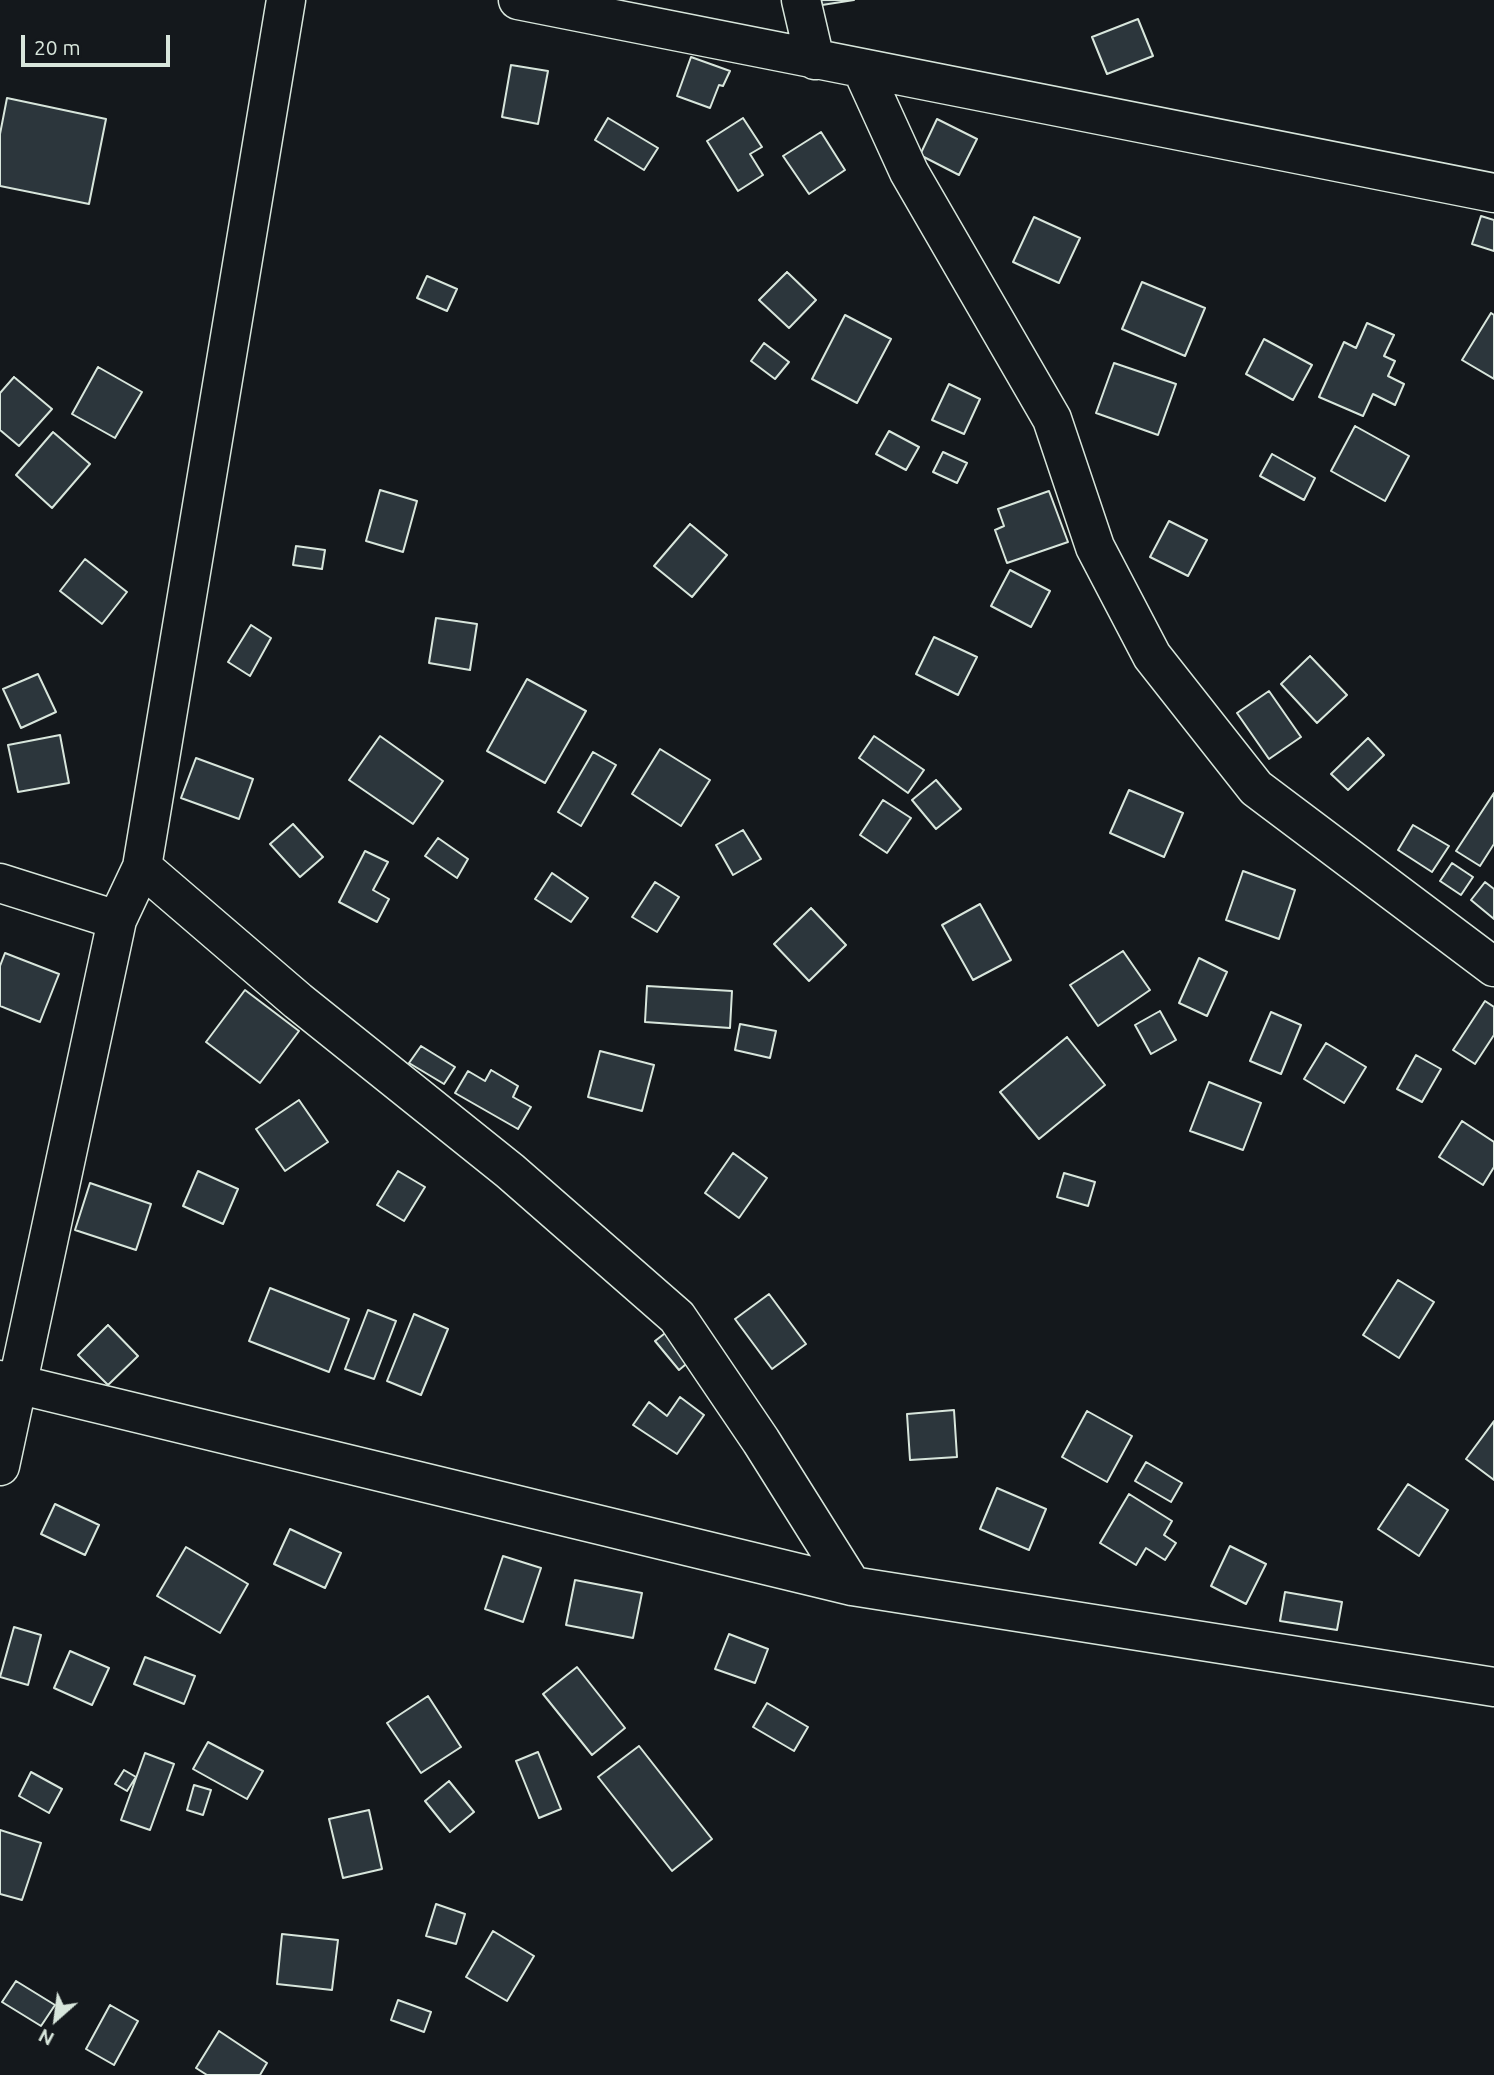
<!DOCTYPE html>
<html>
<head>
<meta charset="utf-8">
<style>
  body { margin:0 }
  #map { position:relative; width:1494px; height:2075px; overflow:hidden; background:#14181c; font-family:Ubuntu,sans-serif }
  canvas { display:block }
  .north { position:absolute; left:21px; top:1984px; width:70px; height:70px; -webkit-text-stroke:5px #14181c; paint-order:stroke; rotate:208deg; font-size:19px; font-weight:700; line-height:28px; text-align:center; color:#d8e6dc }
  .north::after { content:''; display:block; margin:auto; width:24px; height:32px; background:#d8e6dc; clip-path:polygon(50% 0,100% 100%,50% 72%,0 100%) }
  .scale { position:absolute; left:21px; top:35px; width:149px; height:32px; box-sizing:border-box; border:4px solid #d8e6dc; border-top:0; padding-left:9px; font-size:21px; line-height:24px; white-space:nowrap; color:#d8e6dc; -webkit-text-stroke:5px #14181c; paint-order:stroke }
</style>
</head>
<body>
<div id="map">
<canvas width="1494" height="2075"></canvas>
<div class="north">N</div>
<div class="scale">20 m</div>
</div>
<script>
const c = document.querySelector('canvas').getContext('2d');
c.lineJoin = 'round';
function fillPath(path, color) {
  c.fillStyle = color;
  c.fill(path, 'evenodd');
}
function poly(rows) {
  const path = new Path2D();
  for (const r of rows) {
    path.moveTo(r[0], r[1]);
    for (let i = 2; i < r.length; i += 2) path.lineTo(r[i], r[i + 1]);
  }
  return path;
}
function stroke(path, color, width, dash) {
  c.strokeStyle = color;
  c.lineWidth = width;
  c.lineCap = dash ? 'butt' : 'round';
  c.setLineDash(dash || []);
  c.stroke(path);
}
const building = poly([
  [821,0,854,0,822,5,821,0],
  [1138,19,1153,56,1107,74,1092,37,1138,19],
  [691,57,730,71,723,86,719,85,710,108,677,96,691,57],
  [511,65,548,71,538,124,502,117,511,65],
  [7,98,106,119,89,204,0,186,0,134,7,98],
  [608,118,658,148,644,170,595,140,608,118],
  [743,118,762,147,750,154,763,175,738,191,707,141,743,118],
  [937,119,977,139,959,175,920,155,937,119],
  [821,132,845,170,809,194,783,156,821,132],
  [1481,216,1494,220,1494,251,1472,244,1481,216],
  [1034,217,1080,238,1059,283,1013,262,1034,217],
  [787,272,816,300,789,328,759,300,787,272],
  [427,276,457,289,447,311,417,298,427,276],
  [1142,282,1205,308,1185,356,1122,329,1142,282],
  [1491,313,1494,315,1494,379,1462,360,1491,313],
  [845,315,891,339,857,403,812,379,845,315],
  [1367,323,1394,335,1384,356,1395,361,1388,376,1404,384,1395,405,1373,394,1363,416,1319,397,1344,342,1356,348,1367,323],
  [1264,339,1312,365,1293,400,1246,374,1264,339],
  [764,343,789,362,775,379,751,361,764,343],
  [1114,363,1176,384,1158,435,1096,413,1114,363],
  [98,367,142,392,115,438,72,414,98,367],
  [14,377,52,409,19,446,0,430,0,393,14,377],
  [949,384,980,399,964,434,932,420,949,384],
  [1355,426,1409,456,1385,501,1331,471,1355,426],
  [889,431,919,447,906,470,876,454,889,431],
  [53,432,90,464,52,508,16,475,53,432],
  [943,452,967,463,957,483,933,472,943,452],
  [1272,454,1315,478,1304,500,1260,476,1272,454],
  [380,490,417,501,403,552,366,541,380,490],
  [1049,491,1068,542,1007,563,995,530,1004,526,998,509,1049,491],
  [1169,521,1207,540,1188,576,1150,557,1169,521],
  [690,524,727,555,692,597,654,566,690,524],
  [296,546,325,550,322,569,293,565,296,546],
  [85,559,127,592,102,624,60,591,85,559],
  [1010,570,1050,591,1031,627,991,606,1010,570],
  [436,618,477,624,470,670,429,663,436,618],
  [251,625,271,638,250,676,228,662,251,625],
  [934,637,977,657,958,695,916,674,934,637],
  [1310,656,1347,695,1317,723,1281,684,1310,656],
  [38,674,56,712,21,728,3,689,38,674],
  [527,679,586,711,545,783,487,751,527,679],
  [1269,691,1301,737,1269,759,1237,713,1269,691],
  [60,735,69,783,18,792,8,745,60,735],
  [380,736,443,781,413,824,349,780,380,736],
  [874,736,924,770,908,793,859,758,874,736],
  [1368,738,1384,755,1348,790,1331,774,1368,738],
  [660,749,710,780,681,826,632,794,660,749],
  [593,752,616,765,581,826,558,812,593,752],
  [196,758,253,779,239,819,181,798,196,758],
  [936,780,961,809,936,829,912,800,936,780],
  [1129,790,1183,813,1164,857,1110,833,1129,790],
  [1494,793,1494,844,1480,866,1456,851,1494,793],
  [883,800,911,818,887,853,860,835,883,800],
  [293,824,323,857,300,877,270,844,293,824],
  [1413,825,1449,846,1432,872,1398,850,1413,825],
  [743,830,761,859,733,875,716,845,743,830],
  [438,838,468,859,457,878,425,856,438,838],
  [365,851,388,862,373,890,389,899,377,922,339,902,365,851],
  [1452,863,1473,877,1461,895,1440,881,1452,863],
  [1243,871,1295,890,1279,939,1226,920,1243,871],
  [552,873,588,898,571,922,535,899,552,873],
  [655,882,679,897,657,932,632,917,655,882],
  [1485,882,1494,889,1494,919,1471,900,1485,882],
  [980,904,1011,960,973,980,942,925,980,904],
  [811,908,846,945,809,981,774,944,811,908],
  [1123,951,1150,990,1098,1026,1070,985,1123,951],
  [5,953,59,974,40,1022,0,1006,0,966,5,953],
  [1199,958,1227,972,1207,1016,1179,1003,1199,958],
  [647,986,732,991,730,1028,645,1022,647,986],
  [245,990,299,1031,260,1083,206,1042,245,990],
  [1485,1001,1494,1007,1494,1035,1475,1064,1453,1050,1485,1001],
  [1160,1011,1176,1040,1151,1054,1135,1025,1160,1011],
  [1271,1012,1301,1025,1281,1074,1250,1061,1271,1012],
  [740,1024,776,1031,770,1058,735,1050,740,1024],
  [1067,1037,1105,1085,1039,1139,1000,1092,1067,1037],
  [1326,1043,1366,1067,1344,1103,1304,1079,1326,1043],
  [421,1046,455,1067,444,1084,409,1063,421,1046],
  [600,1051,654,1065,642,1111,588,1097,600,1051],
  [1416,1055,1441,1069,1422,1102,1397,1089,1416,1055],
  [491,1070,518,1086,513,1097,531,1107,518,1129,455,1093,468,1071,485,1081,491,1070],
  [1209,1082,1261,1103,1243,1150,1190,1131,1209,1082],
  [299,1100,328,1142,285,1171,256,1129,299,1100],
  [1462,1121,1494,1142,1494,1167,1483,1185,1439,1157,1462,1121],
  [733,1153,767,1178,739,1218,705,1193,733,1153],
  [198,1171,238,1189,223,1224,183,1206,198,1171],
  [398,1171,425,1187,404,1221,377,1205,398,1171],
  [1064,1173,1095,1182,1088,1206,1057,1197,1064,1173],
  [90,1183,151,1204,136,1250,75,1230,90,1183],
  [1398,1280,1434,1302,1399,1358,1363,1335,1398,1280],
  [270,1288,349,1319,329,1372,249,1341,270,1288],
  [769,1294,806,1344,772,1369,735,1319,769,1294],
  [368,1310,396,1321,374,1379,345,1369,368,1310],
  [414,1314,448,1329,421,1395,387,1381,414,1314],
  [108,1325,138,1356,108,1385,78,1355,108,1325],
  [673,1327,697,1355,679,1370,655,1341,673,1327],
  [680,1397,704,1415,677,1454,633,1425,649,1402,667,1416,680,1397],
  [954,1410,957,1457,910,1460,907,1414,954,1410],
  [1087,1411,1132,1436,1107,1482,1062,1457,1087,1411],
  [1494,1421,1494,1480,1466,1459,1494,1421],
  [1146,1462,1182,1483,1171,1502,1135,1481,1146,1462],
  [1408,1484,1448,1510,1419,1556,1378,1529,1408,1484],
  [997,1488,1046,1509,1029,1550,980,1529,997,1488],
  [1129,1494,1172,1521,1164,1535,1176,1543,1165,1560,1146,1548,1136,1565,1100,1543,1129,1494],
  [55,1504,99,1525,85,1555,41,1534,55,1504],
  [290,1529,341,1553,325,1588,274,1564,290,1529],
  [1230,1546,1266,1564,1246,1604,1211,1586,1230,1546],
  [186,1547,248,1584,220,1633,157,1596,186,1547],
  [503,1556,541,1568,523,1622,485,1609,503,1556],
  [575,1580,642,1593,633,1638,566,1625,575,1580],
  [1285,1592,1342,1602,1337,1630,1280,1621,1285,1592],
  [14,1627,41,1635,28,1685,0,1677,14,1627],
  [729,1634,768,1649,755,1683,715,1669,729,1634],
  [70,1651,109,1668,92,1705,54,1688,70,1651],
  [145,1657,195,1676,184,1704,134,1684,145,1657],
  [577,1667,625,1728,592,1755,543,1694,577,1667],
  [428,1696,461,1747,421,1773,387,1723,428,1696],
  [767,1703,808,1727,794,1751,753,1727,767,1703],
  [208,1742,263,1771,247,1799,193,1769,208,1742],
  [639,1746,712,1839,672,1871,598,1777,639,1746],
  [538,1752,561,1809,539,1818,516,1761,538,1752],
  [145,1753,174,1764,150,1830,121,1820,145,1753],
  [124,1770,136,1777,127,1791,115,1784,124,1770],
  [31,1772,62,1789,49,1813,19,1796,31,1772],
  [449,1781,474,1812,450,1832,425,1801,449,1781],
  [194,1785,211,1790,203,1815,187,1810,194,1785],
  [369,1810,382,1869,343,1878,329,1819,369,1810],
  [0,1830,41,1843,22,1900,0,1894,0,1830],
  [436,1904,465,1914,456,1944,426,1936,436,1904],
  [493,1931,534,1956,507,2001,466,1977,493,1931],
  [282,1934,338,1940,332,1990,277,1984,282,1934],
  [16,1981,55,2005,41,2026,2,2002,16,1981],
  [398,2000,431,2012,424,2032,391,2020,398,2000],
  [110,2005,138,2021,114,2065,86,2049,110,2005],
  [219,2031,267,2063,260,2075,207,2075,196,2068,219,2031]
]);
const street = poly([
  [518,0,1494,193],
  [801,0,815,60],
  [862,69,909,172,1052,419,1095,547,1152,656,1256,788,1494,967],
  [142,867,298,1001,510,1171,677,1317,761,1441,852,1586],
  [0,883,117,920],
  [0,1380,852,1586,1494,1687],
  [0,1466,117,920,142,867,286,0]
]);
fillPath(building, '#2c363c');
stroke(building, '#d8e6dc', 2);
stroke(street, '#d8e6dc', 41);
stroke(street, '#14181c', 38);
</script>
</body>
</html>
